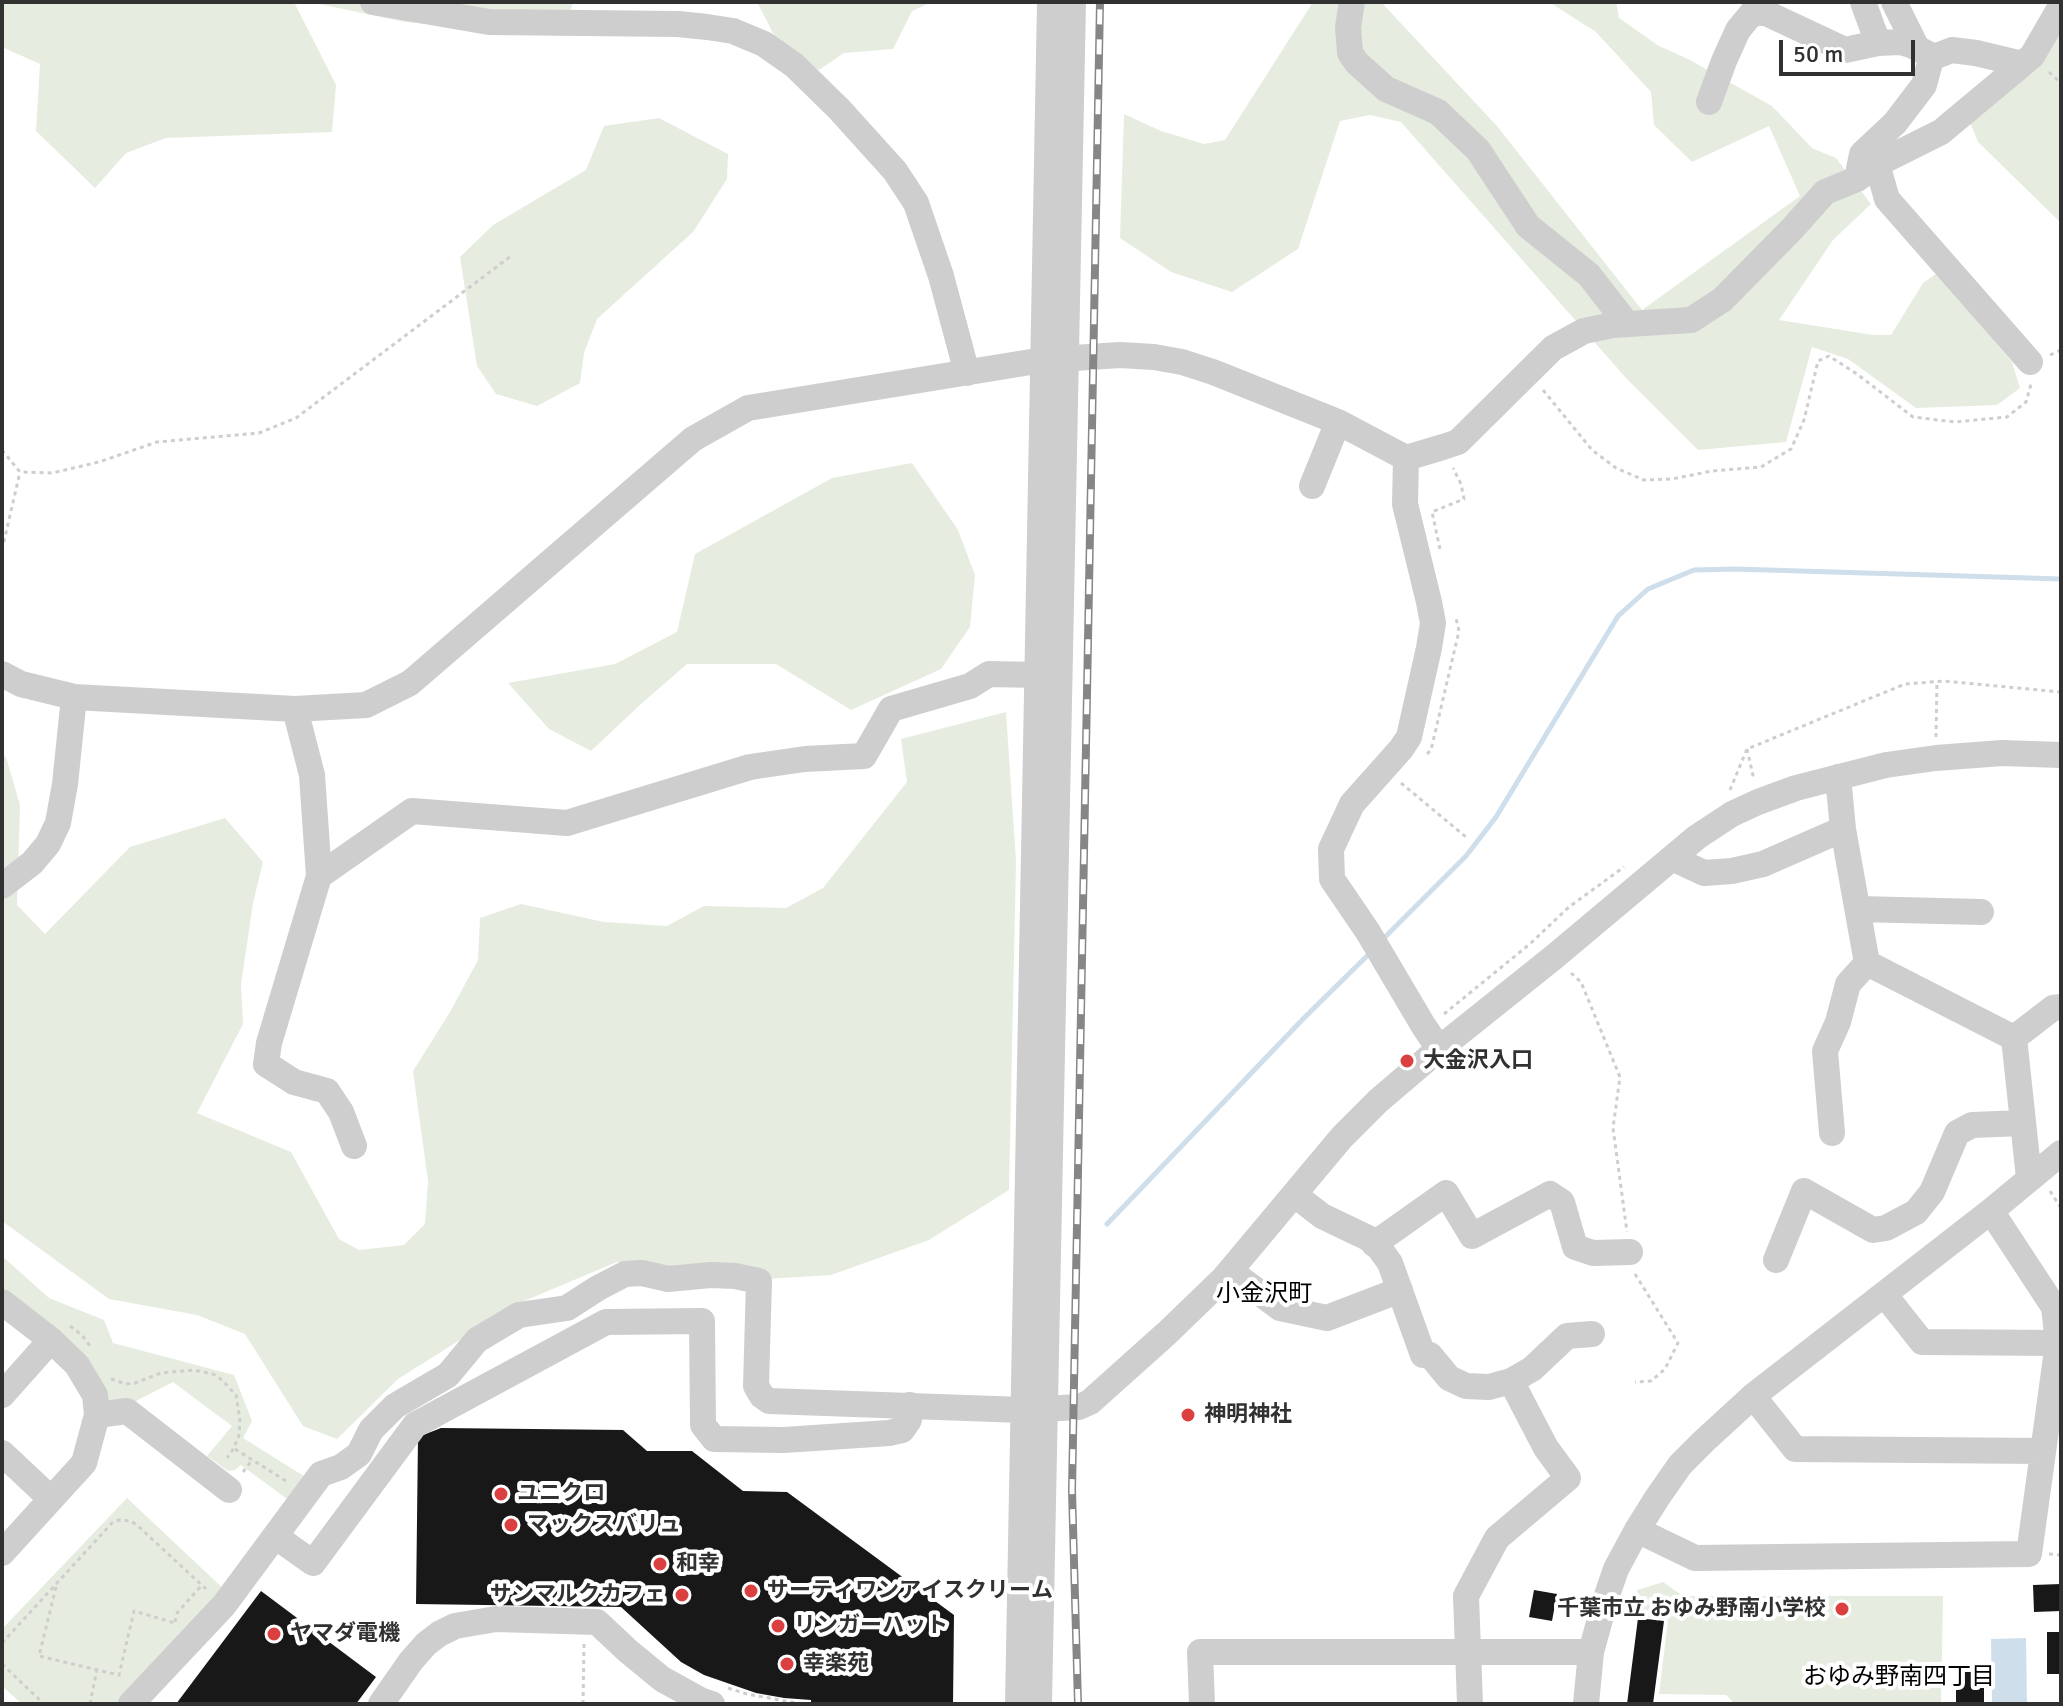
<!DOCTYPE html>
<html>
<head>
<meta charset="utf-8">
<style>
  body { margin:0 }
  #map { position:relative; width:2063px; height:1706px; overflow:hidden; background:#fff; font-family:Signika,sans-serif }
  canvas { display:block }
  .frame { position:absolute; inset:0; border:4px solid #313131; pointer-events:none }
  .scale { position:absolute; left:1779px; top:40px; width:136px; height:36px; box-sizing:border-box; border:4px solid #313131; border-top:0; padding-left:10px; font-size:24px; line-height:28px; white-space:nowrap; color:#313131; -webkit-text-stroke:6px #fff; paint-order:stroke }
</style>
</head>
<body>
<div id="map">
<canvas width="2063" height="1706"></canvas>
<div class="frame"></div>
<div class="scale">50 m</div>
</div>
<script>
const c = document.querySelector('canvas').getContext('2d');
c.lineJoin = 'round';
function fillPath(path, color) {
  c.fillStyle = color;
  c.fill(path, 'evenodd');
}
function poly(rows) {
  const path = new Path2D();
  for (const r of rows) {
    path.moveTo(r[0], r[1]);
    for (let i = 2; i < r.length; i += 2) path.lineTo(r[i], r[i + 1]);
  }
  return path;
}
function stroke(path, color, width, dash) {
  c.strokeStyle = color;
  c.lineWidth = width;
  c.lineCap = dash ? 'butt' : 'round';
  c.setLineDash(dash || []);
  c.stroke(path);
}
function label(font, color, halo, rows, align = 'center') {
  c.font = font + ' Signika,"Noto Sans JP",sans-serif';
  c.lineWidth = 8;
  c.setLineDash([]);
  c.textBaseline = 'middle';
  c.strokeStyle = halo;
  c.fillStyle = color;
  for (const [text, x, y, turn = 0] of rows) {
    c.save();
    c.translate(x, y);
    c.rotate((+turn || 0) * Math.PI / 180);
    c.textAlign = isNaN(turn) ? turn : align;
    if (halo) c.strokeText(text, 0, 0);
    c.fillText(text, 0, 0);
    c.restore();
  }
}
const green = poly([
  [2,2,294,2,336,85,332,132,166,138,126,153,95,188,36,131,40,64,2,47],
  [310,2,573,2,563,36,405,22],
  [757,2,932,2,912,11,893,49,844,53,819,70,806,64,774,35],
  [1313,2,1381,2,1497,126,1642,310,1800,196,1769,126,1692,162,1654,125,1651,92,1596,32,1549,2,1616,2,1619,18,1659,46,1688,59,1772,106,1812,148,1836,158,1871,204,1833,240,1779,320,1873,335,1891,335,1923,283,1937,273,2012,362,2020,388,1997,405,1916,408,1848,359,1812,347,1786,442,1698,450,1626,378,1401,122,1370,115,1340,121,1298,249,1232,292,1171,272,1120,238,1124,114,1161,131,1204,144,1225,140],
  [2046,2,2061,2,2061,223,1978,142,1969,120,2056,39],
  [659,118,728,154,727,179,693,232,597,319,584,353,580,383,537,406,496,394,477,366,460,257,493,225,586,170,604,126],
  [912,463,958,530,975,575,970,627,941,669,851,710,776,664,687,664,641,704,591,751,549,729,508,683,615,664,677,632,695,554,832,478],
  [1006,712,1016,861,1009,1190,929,1240,831,1275,766,1279,617,1262,517,1304,398,1379,337,1439,303,1426,245,1334,197,1315,109,1299,2,1221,2,755,6,757,20,805,17,905,45,934,130,847,225,818,263,862,253,903,241,984,243,1024,197,1113,291,1152,339,1239,359,1250,404,1245,425,1224,428,1181,413,1071,450,1012,478,960,480,918,521,904,604,922,667,926,704,906,786,908,823,888,907,782,901,739],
  [2,1256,49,1298,104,1320,113,1343,234,1375,252,1421,243,1438,307,1478,291,1502,241,1465,235,1470,228,1471,207,1456,232,1426,173,1382,136,1401,108,1404,2,1292],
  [127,1498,227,1592,119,1704,22,1704,2,1686,2,1629],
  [1663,1582,1683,1596,1943,1596,1941,1704,1735,1704,1726,1695,1659,1694,1668,1620,1635,1615,1637,1590]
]);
const water = poly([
  [2026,1638,2027,1704,1992,1704,1991,1639]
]);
const stream = poly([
  [1383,939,1466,856,1496,817,1618,616,1648,589,1694,570,1735,569,2061,579],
  [1107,1224,1303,1019,1371,952]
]);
const building = poly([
  [441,1428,623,1430,647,1451,692,1451,743,1491,787,1492,954,1615,953,1704,811,1704,811,1700,784,1698,756,1693,704,1675,681,1662,621,1607,416,1604,418,1437],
  [2061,1584,2061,1611,2034,1612,2033,1585],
  [1534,1590,1557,1594,1552,1621,1529,1617],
  [261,1591,376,1677,356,1704,176,1704],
  [1638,1618,1664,1621,1653,1704,1627,1704],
  [2047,1632,2061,1632,2061,1674,2047,1674],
  [1984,1663,1984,1704,1956,1704,1956,1671,1969,1671,1969,1664]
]);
const path = poly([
  [2049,72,2061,83],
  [2050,355,2061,350],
  [1543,390,1592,450,1616,468,1644,480,1672,479,1712,471,1761,467,1791,449,1804,420,1818,361,1829,356,1857,374,1913,417,1955,422,2007,417,2026,402,2031,384],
  [2,450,20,472,52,473,99,462,157,442,259,433,296,418,511,256],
  [1440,549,1432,512,1464,499,1461,484,1453,468],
  [2,550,20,472],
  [1936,737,1937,681],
  [1747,749,1754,780],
  [1427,754,1431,750,1459,631,1456,618],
  [1401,783,1466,837],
  [1730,790,1747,749,1905,684,1944,681,2061,692],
  [1571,973,1581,982,1620,1077,1613,1128,1627,1232],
  [1444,1014,1531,943,1569,907,1624,867],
  [2050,1191,2061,1208],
  [1635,1274,1678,1343,1665,1369,1651,1381,1635,1382],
  [70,1326,82,1335,90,1346],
  [111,1379,126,1384,135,1383,161,1373,194,1370,213,1374,222,1380,236,1395,240,1421,239,1435,234,1448,227,1458],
  [235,1449,286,1481],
  [243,1472,252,1460],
  [2049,1554,2061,1555],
  [56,1587,39,1656,119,1675,134,1611,175,1623],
  [175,1622,177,1613,202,1585],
  [2,1643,112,1523,119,1520,131,1521,139,1527,206,1589],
  [2,1664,44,1704],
  [728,1688,747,1694,802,1704],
  [90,1704,97,1669],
  [583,1704,584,1644]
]);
const minor = poly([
  [373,2,489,22,678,24,707,27,733,31,764,44,794,65,839,109,895,171,916,203,941,276,967,373],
  [1352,2,1348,27,1350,53,1357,63,1386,89,1438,112,1478,150,1528,226,1589,275,1627,324],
  [1863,2,1878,43],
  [1894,2,1917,48],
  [1709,102,1724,61,1738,30,1752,13,1766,13,1845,50,1878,43,1900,42,1911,45,1934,57,1952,50,1976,53,2022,64],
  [1877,164,1887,199,2030,362],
  [1857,179,1862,154,1895,123,1924,85,1932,55],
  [1406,458,1405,504,1429,602,1433,623,1429,648,1409,737,1401,749,1352,804,1331,849,1332,879,1368,932,1423,1025,1439,1049],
  [1312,486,1338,422],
  [2,674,21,684,74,697,295,709,366,705,410,683,693,439,748,408,1043,360,1120,355,1154,357,1182,362,1213,372,1338,422,1406,458,1443,447,1458,442,1553,348,1584,331,1613,325,1691,320,1722,300,1792,229,1825,192,1857,179,1877,164,1941,132,2032,56,2061,6],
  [295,709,312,775,319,876,269,1043,266,1064,294,1082,327,1091,341,1112,354,1146],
  [1838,777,1843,829,1867,963],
  [1672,858,1704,873,1732,871,1763,864,1843,829],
  [319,876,412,811,567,823,750,767,805,759,864,756,891,709,970,686,989,674,1038,675],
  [2,886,32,863,48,844,58,823,65,784,74,697],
  [1858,909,1981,912],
  [1867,963,2014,1038],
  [1832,1133,1825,1051,1838,1022,1848,984,1867,963],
  [2029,1178,2014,1038,2053,1008,2061,1007],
  [1295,1195,1322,1216,1368,1238,1380,1249,1390,1263,1423,1355,1430,1355,1449,1378,1466,1386,1489,1387,1511,1381],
  [1374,1244,1446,1193,1472,1236,1550,1194,1562,1202,1575,1247,1593,1253,1630,1252],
  [1776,1260,1804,1191,1873,1230,1886,1228,1916,1212,1932,1192,1957,1133,1972,1125,2023,1123],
  [1230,1271,1280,1308,1327,1318,1400,1290],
  [1884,1294,1922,1342,2058,1343],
  [2,1302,51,1340,77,1365,95,1395,97,1415,84,1463,2,1553],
  [2,1395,51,1340],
  [1753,1396,1795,1449,2043,1451],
  [97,1415,127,1411,229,1490],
  [2,1453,51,1499],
  [1637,1530,1695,1558,2029,1554,2058,1343,2054,1307,1991,1211],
  [275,1536,313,1563,415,1425,606,1322,702,1321,703,1425,714,1439,784,1440,889,1433,902,1430,909,1420,910,1405],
  [131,1704,224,1605,321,1474,341,1467,359,1454,371,1430,395,1406,448,1375,477,1340,519,1315,567,1308,598,1288,625,1274,642,1273,668,1279,711,1275,735,1276,759,1281,756,1386,762,1396,769,1401,1023,1410,1079,1407,1090,1402,1167,1333,1224,1278,1342,1137,1378,1101,1439,1049,1554,957,1697,837,1732,814,1758,802,1796,788,1886,765,1936,758,2002,753,2061,755],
  [381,1704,411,1661,426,1644,439,1634,455,1626,496,1619,597,1622,628,1651,662,1679,700,1700,712,1704],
  [1018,1704,1050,2],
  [1039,1704,1073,2],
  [1202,1704,1200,1652,1591,1652],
  [1470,1704,1466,1596,1497,1538,1568,1478,1546,1448,1511,1381,1532,1369,1567,1336,1592,1334],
  [1586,1704,1591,1652,1605,1601,1616,1569,1637,1530,1657,1498,1680,1465,1704,1441,1753,1396,1991,1211,2061,1153]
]);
const rail = poly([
  [1078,1704,1072,1490,1100,2]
]);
const markers = [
  [1407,1061,8,"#db4040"],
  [1188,1415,8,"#db4040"],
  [501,1494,8,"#db4040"],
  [511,1525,8,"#db4040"],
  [660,1564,8,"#db4040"],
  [751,1591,8,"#db4040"],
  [682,1595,8,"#db4040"],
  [1842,1609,8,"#db4040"],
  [778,1626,8,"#db4040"],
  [274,1634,8,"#db4040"],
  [787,1664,8,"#db4040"]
];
const poiNames = [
  ["大金沢入口",1423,1061],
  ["神明神社",1204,1415],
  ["ユニクロ",517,1494],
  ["マックスバリュ",527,1525],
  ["和幸",676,1564],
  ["サーティワンアイスクリーム",767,1591],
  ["サンマルクカフェ",666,1595,"right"],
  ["千葉市立 おゆみ野南小学校",1826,1609,"right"],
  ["リンガーハット",794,1626],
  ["ヤマダ電機",290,1634],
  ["幸楽苑",803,1664]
];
const neighbourhoodNames = [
  ["小金沢町",1264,1295],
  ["おゆみ野南四丁目",1899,1678]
];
fillPath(green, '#e6ede0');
fillPath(water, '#cedeeb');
stroke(stream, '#cedeeb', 5);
fillPath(building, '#181818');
stroke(path, '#cecece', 3, [4, 4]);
stroke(minor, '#cecece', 26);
stroke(rail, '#868686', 8);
stroke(rail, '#fff', 5, [15]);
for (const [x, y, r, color] of markers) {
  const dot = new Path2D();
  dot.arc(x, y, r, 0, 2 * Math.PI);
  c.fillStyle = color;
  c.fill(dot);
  stroke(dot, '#fff', 3);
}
label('bold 22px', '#313131', '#fff', poiNames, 'left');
label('24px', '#000', '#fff', neighbourhoodNames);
</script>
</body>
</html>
